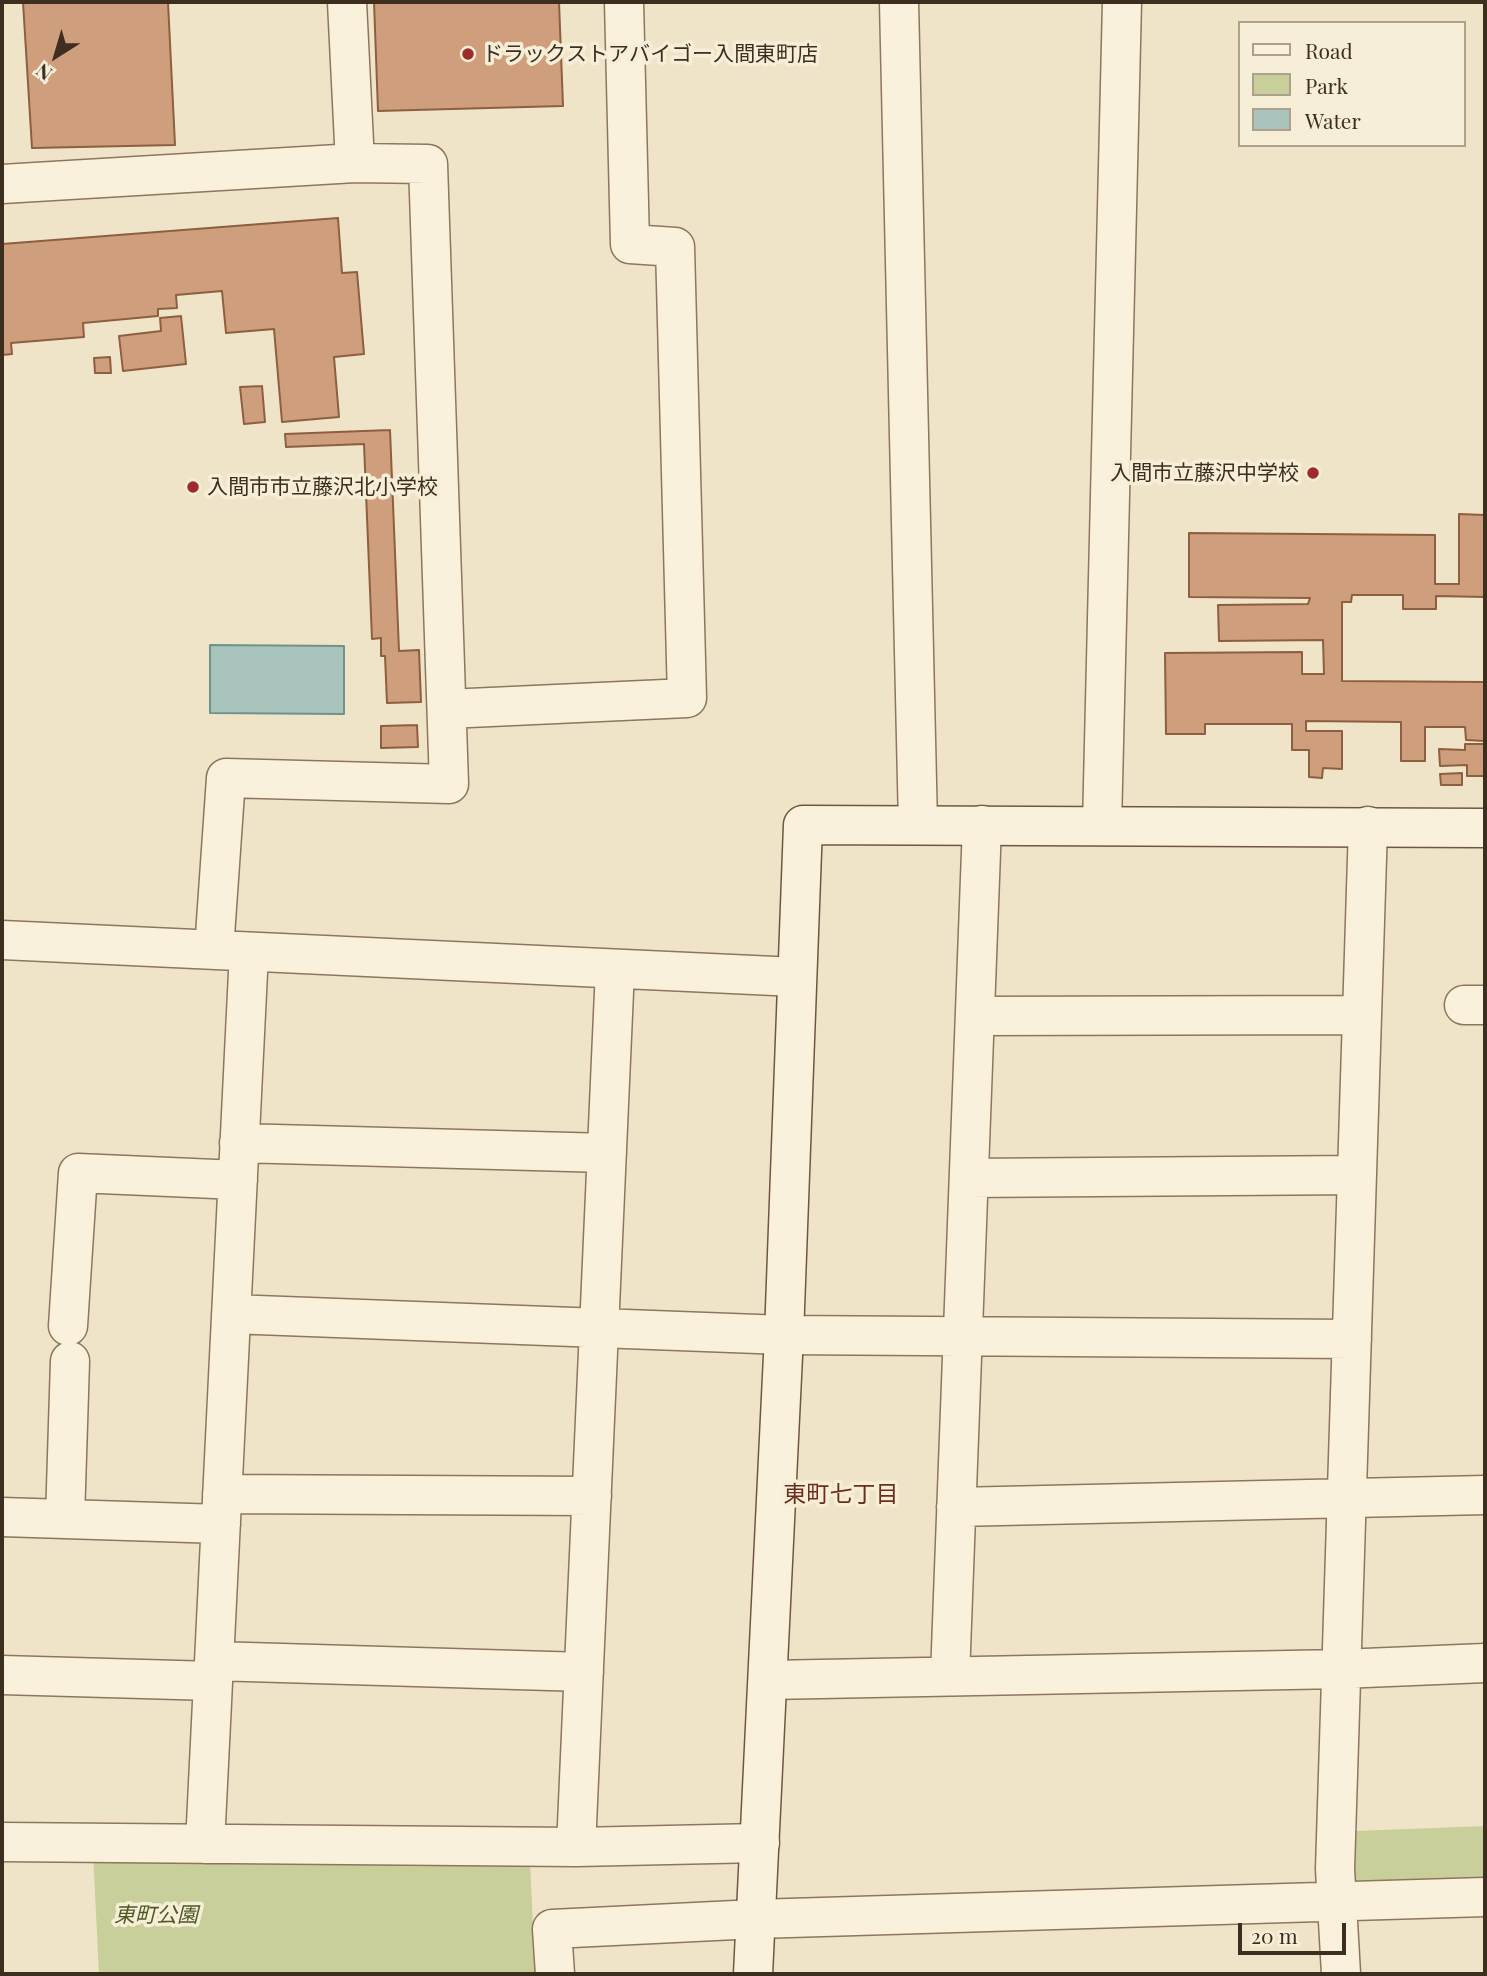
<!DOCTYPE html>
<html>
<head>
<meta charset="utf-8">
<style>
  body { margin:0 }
  #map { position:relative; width:1487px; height:1976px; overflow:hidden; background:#f0e4c8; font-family:"Playfair Display",serif }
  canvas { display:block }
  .frame { position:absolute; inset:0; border:4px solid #3d2e20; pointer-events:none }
  .legend { position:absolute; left:1238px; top:21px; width:228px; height:126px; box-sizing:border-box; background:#f7eed8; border:2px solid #ada18e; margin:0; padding:9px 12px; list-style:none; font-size:21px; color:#3d2e20 }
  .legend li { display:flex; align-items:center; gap:14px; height:35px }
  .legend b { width:35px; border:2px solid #ada18e }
  .north { position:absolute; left:21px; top:21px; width:70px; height:70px; -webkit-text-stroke:5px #f7eed8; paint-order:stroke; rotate:217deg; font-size:19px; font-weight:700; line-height:28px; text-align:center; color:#3d2e20 }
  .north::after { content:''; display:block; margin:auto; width:24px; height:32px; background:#3d2e20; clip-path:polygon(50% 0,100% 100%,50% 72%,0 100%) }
  .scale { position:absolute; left:1238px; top:1923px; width:108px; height:32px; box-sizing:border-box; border:4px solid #3d2e20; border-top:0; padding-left:9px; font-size:21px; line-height:24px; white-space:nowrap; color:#3d2e20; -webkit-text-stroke:5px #f7eed8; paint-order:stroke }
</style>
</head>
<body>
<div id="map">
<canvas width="1487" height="1976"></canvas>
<div class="frame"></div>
<ul class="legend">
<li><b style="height:9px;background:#faf1dc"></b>Road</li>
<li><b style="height:19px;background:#c9cf9b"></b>Park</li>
<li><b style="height:19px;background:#a9c4bc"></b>Water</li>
</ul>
<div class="north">N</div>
<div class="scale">20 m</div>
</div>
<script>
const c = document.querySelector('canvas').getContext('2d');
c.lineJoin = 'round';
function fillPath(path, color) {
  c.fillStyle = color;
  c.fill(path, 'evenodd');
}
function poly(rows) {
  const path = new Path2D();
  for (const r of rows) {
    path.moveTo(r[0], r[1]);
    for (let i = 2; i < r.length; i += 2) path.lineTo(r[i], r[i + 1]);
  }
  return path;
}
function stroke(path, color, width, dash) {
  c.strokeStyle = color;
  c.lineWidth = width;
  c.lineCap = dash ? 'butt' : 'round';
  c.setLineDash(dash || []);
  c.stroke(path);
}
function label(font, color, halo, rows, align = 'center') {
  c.font = font + ' "Playfair Display","Noto Sans JP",serif';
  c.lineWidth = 7;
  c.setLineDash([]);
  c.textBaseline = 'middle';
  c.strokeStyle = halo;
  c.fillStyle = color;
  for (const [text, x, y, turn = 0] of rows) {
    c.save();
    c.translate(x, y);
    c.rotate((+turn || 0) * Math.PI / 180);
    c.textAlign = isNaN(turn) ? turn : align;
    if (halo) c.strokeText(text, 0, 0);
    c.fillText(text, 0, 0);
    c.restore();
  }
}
const green = poly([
  [1485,1826,1485,1890,1346,1883,1344,1844,1356,1831],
  [93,1853,530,1860,535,1974,99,1974]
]);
const water = poly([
  [210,645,344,646,344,714,210,713,210,645]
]);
const building = poly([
  [23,2,168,2,175,145,32,148,23,2],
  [374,2,559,2,563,106,378,111,374,2],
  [338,218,342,273,357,272,364,354,334,357,339,417,282,422,274,329,226,333,222,291,176,295,177,308,158,309,158,316,83,323,84,337,11,343,12,354,2,355,2,244,338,218],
  [181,316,186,364,123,371,119,336,161,331,160,318,181,316],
  [110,357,111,373,95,373,94,358,110,357],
  [262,386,265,422,244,424,240,387,262,386],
  [390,430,399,651,419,650,421,702,387,703,385,656,381,656,381,638,372,639,364,444,286,447,285,434,390,430],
  [1459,514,1485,515,1485,597,1436,596,1436,609,1403,609,1403,595,1352,595,1351,602,1342,602,1342,681,1485,682,1485,741,1466,740,1465,727,1425,727,1425,761,1401,761,1401,722,1306,721,1306,731,1342,731,1342,769,1323,768,1322,778,1309,777,1309,750,1292,750,1292,724,1205,724,1205,734,1166,734,1165,653,1302,652,1302,674,1324,674,1323,640,1219,641,1218,605,1308,604,1310,598,1189,597,1189,533,1435,535,1435,584,1459,584,1459,514],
  [417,725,418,747,381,748,381,726,417,725],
  [1465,744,1485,744,1485,776,1467,776,1467,765,1440,766,1439,749,1465,750,1465,744],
  [1462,773,1462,785,1441,785,1440,774,1462,773]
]);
const street = poly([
  [347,2,355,163],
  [899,2,918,825],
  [2,184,355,163,428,164,449,784,226,778,214,950],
  [447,709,687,698,675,247,630,244,624,2],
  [1102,825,1122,2],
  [2,940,796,977],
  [1464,1005,1485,1005],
  [975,1016,1362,1015],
  [239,1143,607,1153],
  [969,1178,1357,1175],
  [231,1314,784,1335,1352,1339],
  [68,1326,78,1173,238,1180],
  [222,1494,592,1496],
  [956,1507,1485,1495],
  [2,1517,221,1524],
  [65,1519,70,1361],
  [214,1661,584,1672],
  [2,1675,213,1681],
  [950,1676,982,825],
  [768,1680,1341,1669,1485,1663],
  [2,1842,576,1847,760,1843],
  [205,1844,249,952],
  [576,1847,615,969],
  [555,1974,552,1929,756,1919,1485,1897],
  [1341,1974,1335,1869,1368,826]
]);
const secondary = poly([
  [753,1974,784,1335,803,825,1485,828]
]);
const markers = [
  [468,54,7,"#9e2a2b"],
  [1313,473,7,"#9e2a2b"],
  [193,487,7,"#9e2a2b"]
];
const poiNames = [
  ["ドラックストアバイゴー入間東町店",482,54],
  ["入間市立藤沢中学校",1299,473,"right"],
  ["入間市市立藤沢北小学校",207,487]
];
const parkNames = [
  ["東町公園",156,1915]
];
const neighbourhoodNames = [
  ["東町七丁目",841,1495]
];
fillPath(green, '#c9cf9b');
fillPath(water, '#a9c4bc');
stroke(water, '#6f938a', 2);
fillPath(building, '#cf9f7d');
stroke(building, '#8d5f41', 2);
stroke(street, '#8d765c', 41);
stroke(secondary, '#6f573f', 41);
stroke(street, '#faf1dc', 38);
stroke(secondary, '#faf1dc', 38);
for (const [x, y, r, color] of markers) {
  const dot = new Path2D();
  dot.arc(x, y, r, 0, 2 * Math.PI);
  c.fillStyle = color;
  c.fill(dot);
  stroke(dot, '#f7eed8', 2.5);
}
label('21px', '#3d2e20', '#f7eed8', poiNames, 'left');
label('italic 21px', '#4d5a26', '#f7eed8', parkNames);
label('23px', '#6b2e1e', '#f7eed8', neighbourhoodNames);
</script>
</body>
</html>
